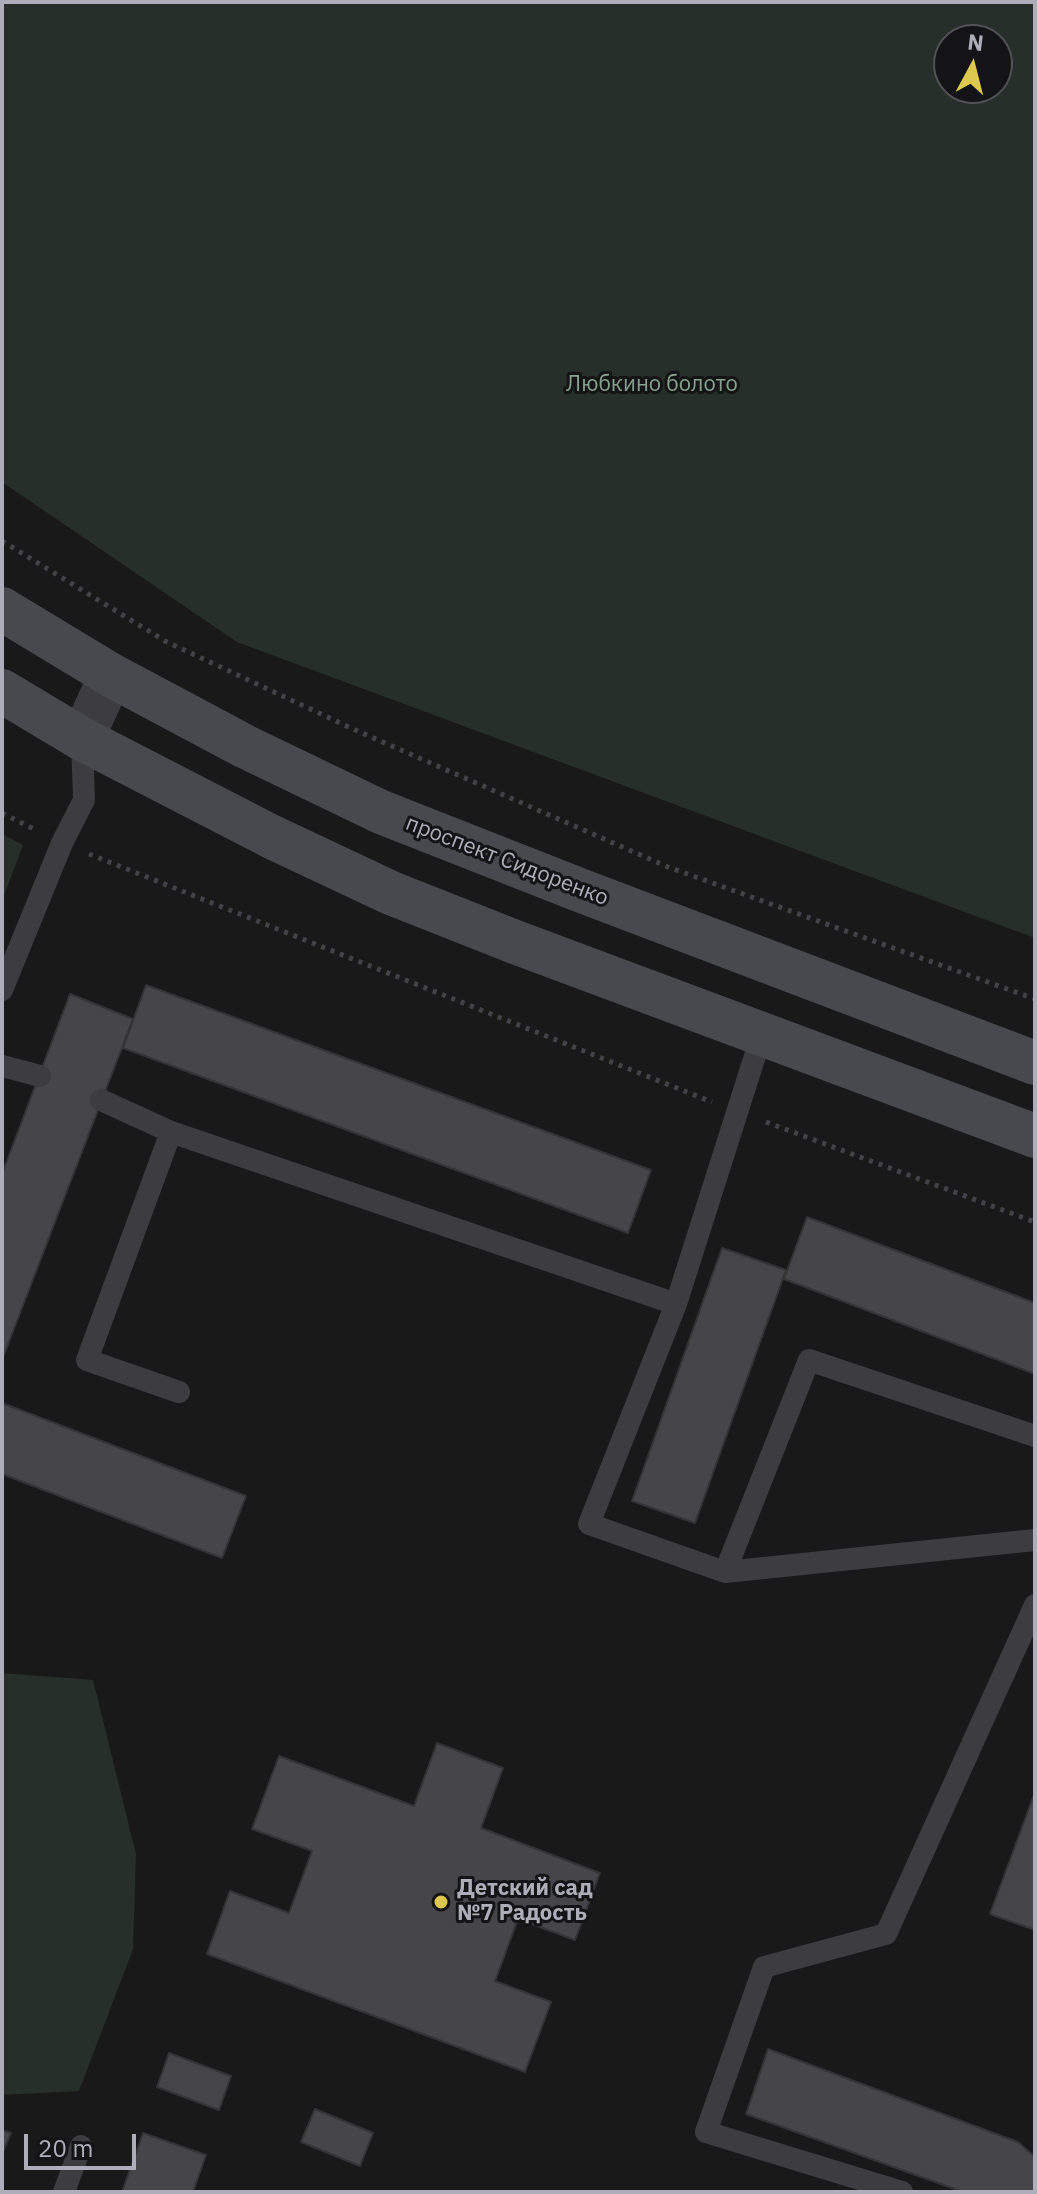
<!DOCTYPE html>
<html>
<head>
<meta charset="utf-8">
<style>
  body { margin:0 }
  #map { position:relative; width:1037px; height:2194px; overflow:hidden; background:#19191a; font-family:"IBM Plex Sans",sans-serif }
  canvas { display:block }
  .frame { position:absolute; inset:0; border:4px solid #adaeb9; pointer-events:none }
  .north { position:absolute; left:933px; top:24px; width:80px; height:80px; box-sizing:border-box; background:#141416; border:2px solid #515257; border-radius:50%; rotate:7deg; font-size:22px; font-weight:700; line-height:32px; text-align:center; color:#adaeb9 }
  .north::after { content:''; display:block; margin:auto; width:28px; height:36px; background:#dcc84f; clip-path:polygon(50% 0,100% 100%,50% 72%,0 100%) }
  .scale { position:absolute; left:24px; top:2134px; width:112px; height:36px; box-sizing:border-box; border:4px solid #adaeb9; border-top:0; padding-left:10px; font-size:24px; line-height:28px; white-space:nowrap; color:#adaeb9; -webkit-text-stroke:6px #141416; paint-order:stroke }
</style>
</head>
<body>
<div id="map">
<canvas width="1037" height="2194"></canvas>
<div class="frame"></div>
<div class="north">N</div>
<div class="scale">20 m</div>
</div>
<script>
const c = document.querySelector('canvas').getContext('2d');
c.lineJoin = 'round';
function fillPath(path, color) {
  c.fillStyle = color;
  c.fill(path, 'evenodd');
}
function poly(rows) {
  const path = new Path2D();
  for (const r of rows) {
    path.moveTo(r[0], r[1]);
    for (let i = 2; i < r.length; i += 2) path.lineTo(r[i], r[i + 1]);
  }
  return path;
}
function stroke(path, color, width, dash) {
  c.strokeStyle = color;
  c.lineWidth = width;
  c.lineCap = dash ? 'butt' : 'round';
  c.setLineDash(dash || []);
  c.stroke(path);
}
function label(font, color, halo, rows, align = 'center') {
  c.font = font + ' "IBM Plex Sans",sans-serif';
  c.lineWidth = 6;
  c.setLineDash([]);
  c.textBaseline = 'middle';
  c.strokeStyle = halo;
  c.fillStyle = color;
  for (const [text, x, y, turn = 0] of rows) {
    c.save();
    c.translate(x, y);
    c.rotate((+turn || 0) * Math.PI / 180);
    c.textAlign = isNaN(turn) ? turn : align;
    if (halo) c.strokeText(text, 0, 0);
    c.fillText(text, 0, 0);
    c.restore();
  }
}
const green = poly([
  [2,2,1035,2,1035,938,237,642,2,482],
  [949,40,997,40,997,88,949,88],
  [2,834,23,845,2,901],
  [2,1673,93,1680,136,1854,133,1949,79,2091,2,2095]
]);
const building = poly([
  [146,985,651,1170,628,1233,123,1048,146,985],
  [70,994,133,1019,2,1360,2,1174,70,994],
  [807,1217,1035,1303,1035,1374,784,1279,807,1217],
  [722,1248,786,1270,695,1523,632,1501,722,1248],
  [2,1403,246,1496,222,1558,2,1474,2,1403],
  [437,1743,503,1768,481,1828,600,1873,575,1940,518,1919,495,1981,551,2002,525,2072,207,1954,230,1891,289,1913,312,1851,252,1829,279,1756,414,1806,437,1743],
  [1035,1792,1035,1930,990,1914,1035,1792],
  [768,2049,1018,2142,1035,2157,1035,2192,963,2192,746,2114,768,2049],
  [169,2053,231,2076,219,2110,157,2087,169,2053],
  [315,2109,373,2133,360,2166,301,2142,315,2109],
  [2,2130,11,2133,2,2154,2,2130],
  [143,2133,206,2155,193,2192,122,2192,143,2133]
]);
const path = poly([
  [2,541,165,641,353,729,668,867,1035,999],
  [2,813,36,830],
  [89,854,712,1102],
  [766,1122,1035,1222]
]);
const service = poly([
  [2,990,62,843,84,800,82,739],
  [762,1034,676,1304,589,1524,725,1572,1035,1540],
  [2,1066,40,1076],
  [101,1100,171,1132,87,1360,179,1392],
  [171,1132,676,1304],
  [725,1572,809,1360,1035,1436],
  [64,2192,81,2146],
  [902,2192,706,2132,764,1967,886,1934,1035,1605]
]);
const tertiary = poly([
  [82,739,111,675]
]);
const secondary = poly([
  [2,609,111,675,244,746,381,812,582,891,1035,1063],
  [2,691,82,739,272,837,391,893,515,942,1035,1136]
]);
const markers = [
  [441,1902,8,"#dcc84f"]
];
const parkNames = [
  ["Любкино болото",652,385]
];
const streetNames = [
  ["проспект Сидоренко",507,861,21]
];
const poiNames = [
  ["Детский сад",457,1889],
  ["№7 Радость",457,1914]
];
fillPath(green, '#272f2a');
fillPath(building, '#46464a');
stroke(building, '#343336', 2);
stroke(path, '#424348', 5, [4, 6]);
stroke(service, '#3c3c41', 22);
stroke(tertiary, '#3c3c41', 44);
stroke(secondary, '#48494f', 44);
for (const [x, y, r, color] of markers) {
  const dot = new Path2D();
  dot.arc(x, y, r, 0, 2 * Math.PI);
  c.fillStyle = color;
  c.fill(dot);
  stroke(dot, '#141416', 3);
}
label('22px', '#86a18d', '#141416', parkNames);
label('22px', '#adaeb9', '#141416', streetNames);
label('bold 22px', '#adaeb9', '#141416', poiNames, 'left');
</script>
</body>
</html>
